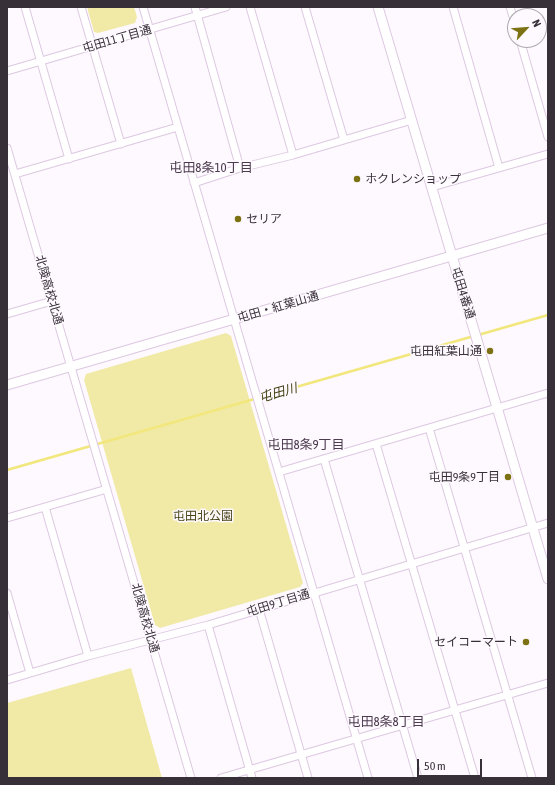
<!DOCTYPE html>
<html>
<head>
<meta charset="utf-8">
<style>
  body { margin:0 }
  #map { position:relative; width:555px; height:785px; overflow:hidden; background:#fdf9fe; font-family:"Asap Condensed",sans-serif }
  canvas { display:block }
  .frame { position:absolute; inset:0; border:8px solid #383039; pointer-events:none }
  .north { position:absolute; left:507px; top:8px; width:40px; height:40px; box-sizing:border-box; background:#fdf9fe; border:1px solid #aea9af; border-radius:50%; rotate:64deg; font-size:11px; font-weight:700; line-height:16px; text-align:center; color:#383039 }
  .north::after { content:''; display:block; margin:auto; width:14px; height:18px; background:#7c7214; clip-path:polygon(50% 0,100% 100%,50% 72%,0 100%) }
  .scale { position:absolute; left:417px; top:759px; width:65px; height:18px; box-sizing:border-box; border:2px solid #383039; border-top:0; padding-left:5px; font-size:12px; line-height:14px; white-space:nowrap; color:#383039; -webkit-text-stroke:3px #fdf9fe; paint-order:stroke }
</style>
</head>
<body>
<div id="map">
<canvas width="555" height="785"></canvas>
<div class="frame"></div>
<div class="north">N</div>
<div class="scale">50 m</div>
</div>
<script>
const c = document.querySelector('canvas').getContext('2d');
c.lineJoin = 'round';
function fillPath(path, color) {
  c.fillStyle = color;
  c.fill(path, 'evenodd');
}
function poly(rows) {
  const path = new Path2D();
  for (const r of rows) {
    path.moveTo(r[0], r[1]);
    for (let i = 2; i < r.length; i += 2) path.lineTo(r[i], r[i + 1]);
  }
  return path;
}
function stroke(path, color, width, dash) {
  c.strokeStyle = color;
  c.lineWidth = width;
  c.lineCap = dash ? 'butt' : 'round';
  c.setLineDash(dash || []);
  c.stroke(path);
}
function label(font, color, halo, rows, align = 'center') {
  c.font = font + ' "Asap Condensed","Noto Sans JP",sans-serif';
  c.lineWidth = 3;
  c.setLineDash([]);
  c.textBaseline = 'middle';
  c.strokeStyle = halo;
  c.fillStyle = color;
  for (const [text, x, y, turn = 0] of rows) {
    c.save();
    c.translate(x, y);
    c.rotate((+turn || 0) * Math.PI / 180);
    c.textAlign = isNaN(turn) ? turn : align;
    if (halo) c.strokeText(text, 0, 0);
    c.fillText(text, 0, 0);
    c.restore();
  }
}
const green = poly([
  [87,7,134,7,137,17,135,23,98,33,94,32],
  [226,333,231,336,303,583,300,587,160,628,155,625,84,380,86,374],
  [131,668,162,778,7,778,7,703]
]);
const stream = poly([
  [478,335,548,315],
  [7,470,474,336]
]);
const minor = poly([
  [25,7,69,159],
  [81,7,121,144],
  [143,7,368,778],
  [195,7,240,168],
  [250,7,293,155],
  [305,7,344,140],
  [453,7,499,168],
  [510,7,515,23],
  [520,40,548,137],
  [7,71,226,7],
  [7,148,191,778],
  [15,174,178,127],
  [194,183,240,168,293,155,412,120],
  [432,187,548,154],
  [7,314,52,301],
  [429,428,532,778],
  [376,444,475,778],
  [324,459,418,778],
  [279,472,548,393],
  [45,507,88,656],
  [7,518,107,489],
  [7,593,30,673],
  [259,609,308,778],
  [208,625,252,778],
  [7,680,88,656,208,625,548,523],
  [221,778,548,683]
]);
const tertiary = poly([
  [378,7,548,579],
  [7,385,548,228]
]);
const markers = [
  [357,179,4,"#7c7214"],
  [238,219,4,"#7c7214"],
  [490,351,4,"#7c7214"],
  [508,477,4,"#7c7214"],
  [526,642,4,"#7c7214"]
];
const streetNames = [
  ["屯田11丁目通",117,39,-16],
  ["北陵高校北通",49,290,74],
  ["屯田4番通",463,293,73],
  ["屯田・紅葉山通",278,307,-16],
  ["屯田9丁目通",278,603,-17],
  ["北陵高校北通",145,618,74]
];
const poiNames = [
  ["ホクレンショップ",365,179,"left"],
  ["セリア",246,219,"left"],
  ["屯田紅葉山通",482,351],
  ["屯田9条9丁目",500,477],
  ["セイコーマート",518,642]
];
const parkNames = [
  ["屯田北公園",203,516]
];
const neighbourhoodNames = [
  ["屯田8条10丁目",211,168],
  ["屯田8条9丁目",306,445],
  ["屯田8条8丁目",386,722]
];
const waterNames = [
  ["屯田川",278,393,-16]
];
fillPath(green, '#f1eaa6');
stroke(stream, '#f2e77c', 2.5);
stroke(minor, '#ddc8e1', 9);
stroke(tertiary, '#ddc8e1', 11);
stroke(minor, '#fff', 7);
stroke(tertiary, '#fff', 9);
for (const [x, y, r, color] of markers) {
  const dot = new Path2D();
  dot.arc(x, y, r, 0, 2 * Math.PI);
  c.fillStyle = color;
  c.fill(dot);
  stroke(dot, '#fdf9fe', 1.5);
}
label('12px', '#383039', '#fdf9fe', streetNames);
label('12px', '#383039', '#fdf9fe', poiNames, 'right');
label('12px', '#484316', '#fdf9fe', parkNames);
label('13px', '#4c3b4f', '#fdf9fe', neighbourhoodNames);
label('italic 13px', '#454014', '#fdf9fe', waterNames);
</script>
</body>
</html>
